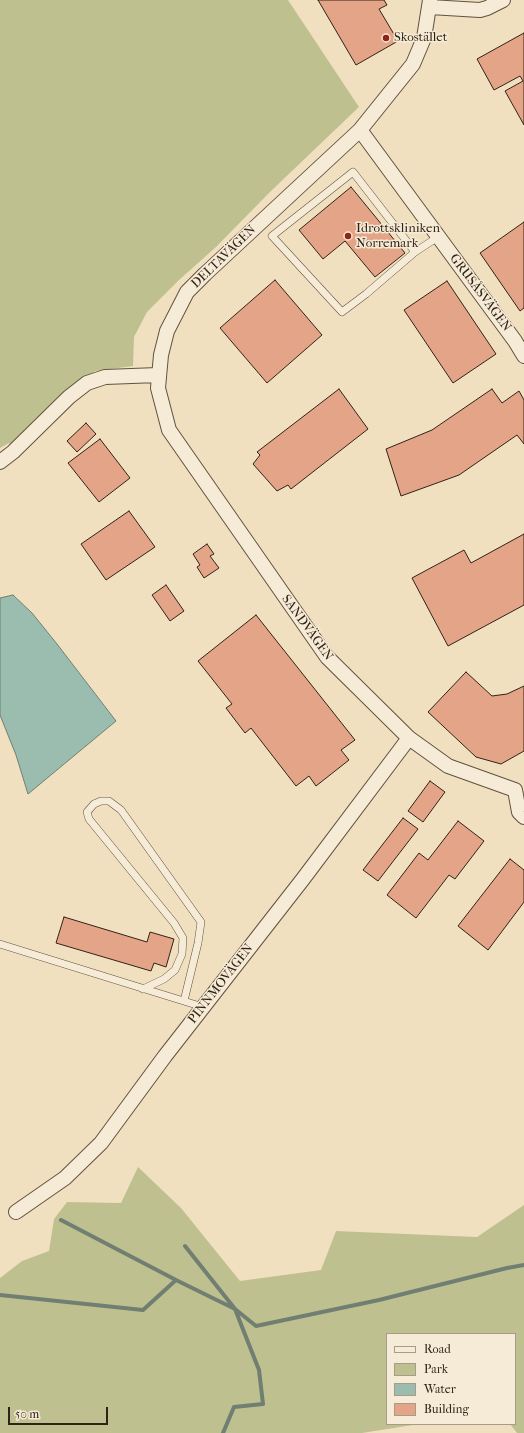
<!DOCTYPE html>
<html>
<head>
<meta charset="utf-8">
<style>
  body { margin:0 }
  #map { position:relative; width:524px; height:1433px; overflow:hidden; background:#f1e0c0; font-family:"IM FELL French Canon",serif }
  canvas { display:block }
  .legend { position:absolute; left:386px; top:1333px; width:130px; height:92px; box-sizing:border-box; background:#f6ebd6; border:1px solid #a79b89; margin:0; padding:5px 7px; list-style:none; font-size:12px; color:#302216 }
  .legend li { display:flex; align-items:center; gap:8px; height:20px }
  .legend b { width:20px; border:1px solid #a79b89 }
  .scale { position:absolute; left:8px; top:1407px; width:100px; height:18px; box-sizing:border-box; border:2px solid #302216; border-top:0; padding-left:5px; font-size:12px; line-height:14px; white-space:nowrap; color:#302216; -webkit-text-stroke:3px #f6ebd6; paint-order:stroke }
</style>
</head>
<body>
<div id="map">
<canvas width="524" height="1433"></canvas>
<ul class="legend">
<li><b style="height:5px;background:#f6ebd6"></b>Road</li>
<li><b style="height:11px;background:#bec18f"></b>Park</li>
<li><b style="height:11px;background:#9bbdaf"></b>Water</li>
<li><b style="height:11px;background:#e4a488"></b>Building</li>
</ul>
<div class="scale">50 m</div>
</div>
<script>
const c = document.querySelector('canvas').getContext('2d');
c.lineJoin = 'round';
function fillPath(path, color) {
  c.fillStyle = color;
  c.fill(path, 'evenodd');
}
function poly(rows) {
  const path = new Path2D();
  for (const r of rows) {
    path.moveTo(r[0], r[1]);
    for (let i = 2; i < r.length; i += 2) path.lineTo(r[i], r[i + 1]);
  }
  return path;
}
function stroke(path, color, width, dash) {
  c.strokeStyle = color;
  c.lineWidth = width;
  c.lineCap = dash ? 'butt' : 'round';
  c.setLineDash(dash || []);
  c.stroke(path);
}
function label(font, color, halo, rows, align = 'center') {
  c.font = font + ' "IM FELL French Canon",serif';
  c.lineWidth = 3;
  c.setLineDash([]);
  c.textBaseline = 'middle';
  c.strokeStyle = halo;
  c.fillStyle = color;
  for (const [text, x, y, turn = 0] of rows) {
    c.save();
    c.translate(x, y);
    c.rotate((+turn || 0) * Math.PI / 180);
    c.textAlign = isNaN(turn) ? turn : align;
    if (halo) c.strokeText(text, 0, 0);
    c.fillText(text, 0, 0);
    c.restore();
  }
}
const green = poly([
  [0,0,288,0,359,107,270,192,216,247,179,280,147,312,134,337,133,366,95,371,68,391,11,445,9,443,0,448],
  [138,1167,181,1208,240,1281,321,1270,336,1231,477,1237,524,1205,524,1433,517,1433,510,1424,515,1424,515,1334,387,1334,387,1424,419,1424,362,1433,0,1433,0,1278,22,1261,49,1251,54,1219,67,1202,121,1203]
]);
const water = poly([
  [13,595,32,613,57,644,116,721,28,794,16,755,0,715,0,598,13,595]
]);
const stream = poly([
  [61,1220,176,1280],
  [185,1246,235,1309,259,1370,263,1404,234,1407,223,1433],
  [0,1295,143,1310,176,1280,235,1309,256,1326,379,1300,507,1268,524,1265]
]);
const building = poly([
  [318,0,384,0,387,5,379,9,398,41,356,65,318,0],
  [524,33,524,125,505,91,523,81,520,76,494,90,477,59,524,33],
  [351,187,405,253,375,277,345,241,323,259,299,230,351,187],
  [524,222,524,308,520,311,480,253,524,222],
  [275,280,322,335,267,383,220,328,275,280],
  [447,281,496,354,453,383,404,310,447,281],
  [339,389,368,429,291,489,288,485,277,491,253,464,260,455,257,452,339,389],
  [492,389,502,403,519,391,524,400,524,444,517,435,459,475,401,496,386,449,432,430,492,389],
  [86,423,96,434,77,452,67,441,86,423],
  [100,439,130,478,99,502,68,463,100,439],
  [129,511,155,547,106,580,81,544,129,511],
  [524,534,524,605,448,646,412,578,464,550,471,563,524,534],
  [207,544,214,554,210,556,219,568,204,578,197,567,200,565,193,554,207,544],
  [166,585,184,611,170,621,152,595,166,585],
  [256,615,355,740,341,750,349,760,316,786,309,776,296,786,251,728,245,733,226,708,232,704,198,661,256,615],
  [466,672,492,696,507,694,524,686,524,751,501,764,476,757,428,712,466,672],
  [430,781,445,792,423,822,408,811,430,781],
  [403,818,418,829,378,881,363,870,403,818],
  [458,821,484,841,455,879,449,875,416,918,387,895,419,853,428,860,458,821],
  [510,859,524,870,524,902,488,950,458,926,510,859],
  [64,917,147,942,150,932,174,939,166,967,154,963,151,971,56,943,64,917]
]);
const service = poly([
  [415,252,353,172,272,236,342,312,366,294,415,252,438,237],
  [0,944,203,1007],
  [143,989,164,979,175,970,182,954,183,938,174,923,89,819,87,812,94,804,101,801,109,801,121,810,201,922,198,943,184,1001]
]);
const minor = poly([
  [430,0,424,38,413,64,360,130,205,274,187,292,167,331,161,355,158,388,169,430,327,657,409,738,448,766,515,790,519,812,524,817],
  [430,7,480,10,487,8,503,0],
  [360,130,515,341,524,356],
  [0,462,13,452,69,397,87,383,105,377,158,375],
  [16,1212,65,1178,101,1143,165,1056,303,879,409,738]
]);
const markers = [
  [386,38,4,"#8f2418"],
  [348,236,4,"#8f2418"]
];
const poiNames = [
  ["Skostället",394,38],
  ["Idrottskliniken",356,229],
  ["Norremark",356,244]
];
const streetNames = [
  ["DELTAVÄGEN",224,257,-44],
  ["GRUSÅSVÄGEN",480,293,53],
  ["SANDVÄGEN",307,628,54],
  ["PINNMOVÄGEN",221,984,-52]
];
fillPath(green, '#bec18f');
fillPath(water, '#9bbdaf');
stroke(water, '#707f72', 1);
stroke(stream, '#707f72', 4);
fillPath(building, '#e4a488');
stroke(building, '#302216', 1);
stroke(service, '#605240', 8);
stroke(minor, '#605240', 16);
stroke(service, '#f6ebd6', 7);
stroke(minor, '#f6ebd6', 14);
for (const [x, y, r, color] of markers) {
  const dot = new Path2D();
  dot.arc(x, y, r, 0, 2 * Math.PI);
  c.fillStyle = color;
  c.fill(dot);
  stroke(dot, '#f6ebd6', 1.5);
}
label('13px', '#302216', '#f6ebd6', poiNames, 'left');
label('13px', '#302216', '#f6ebd6', streetNames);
</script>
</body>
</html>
